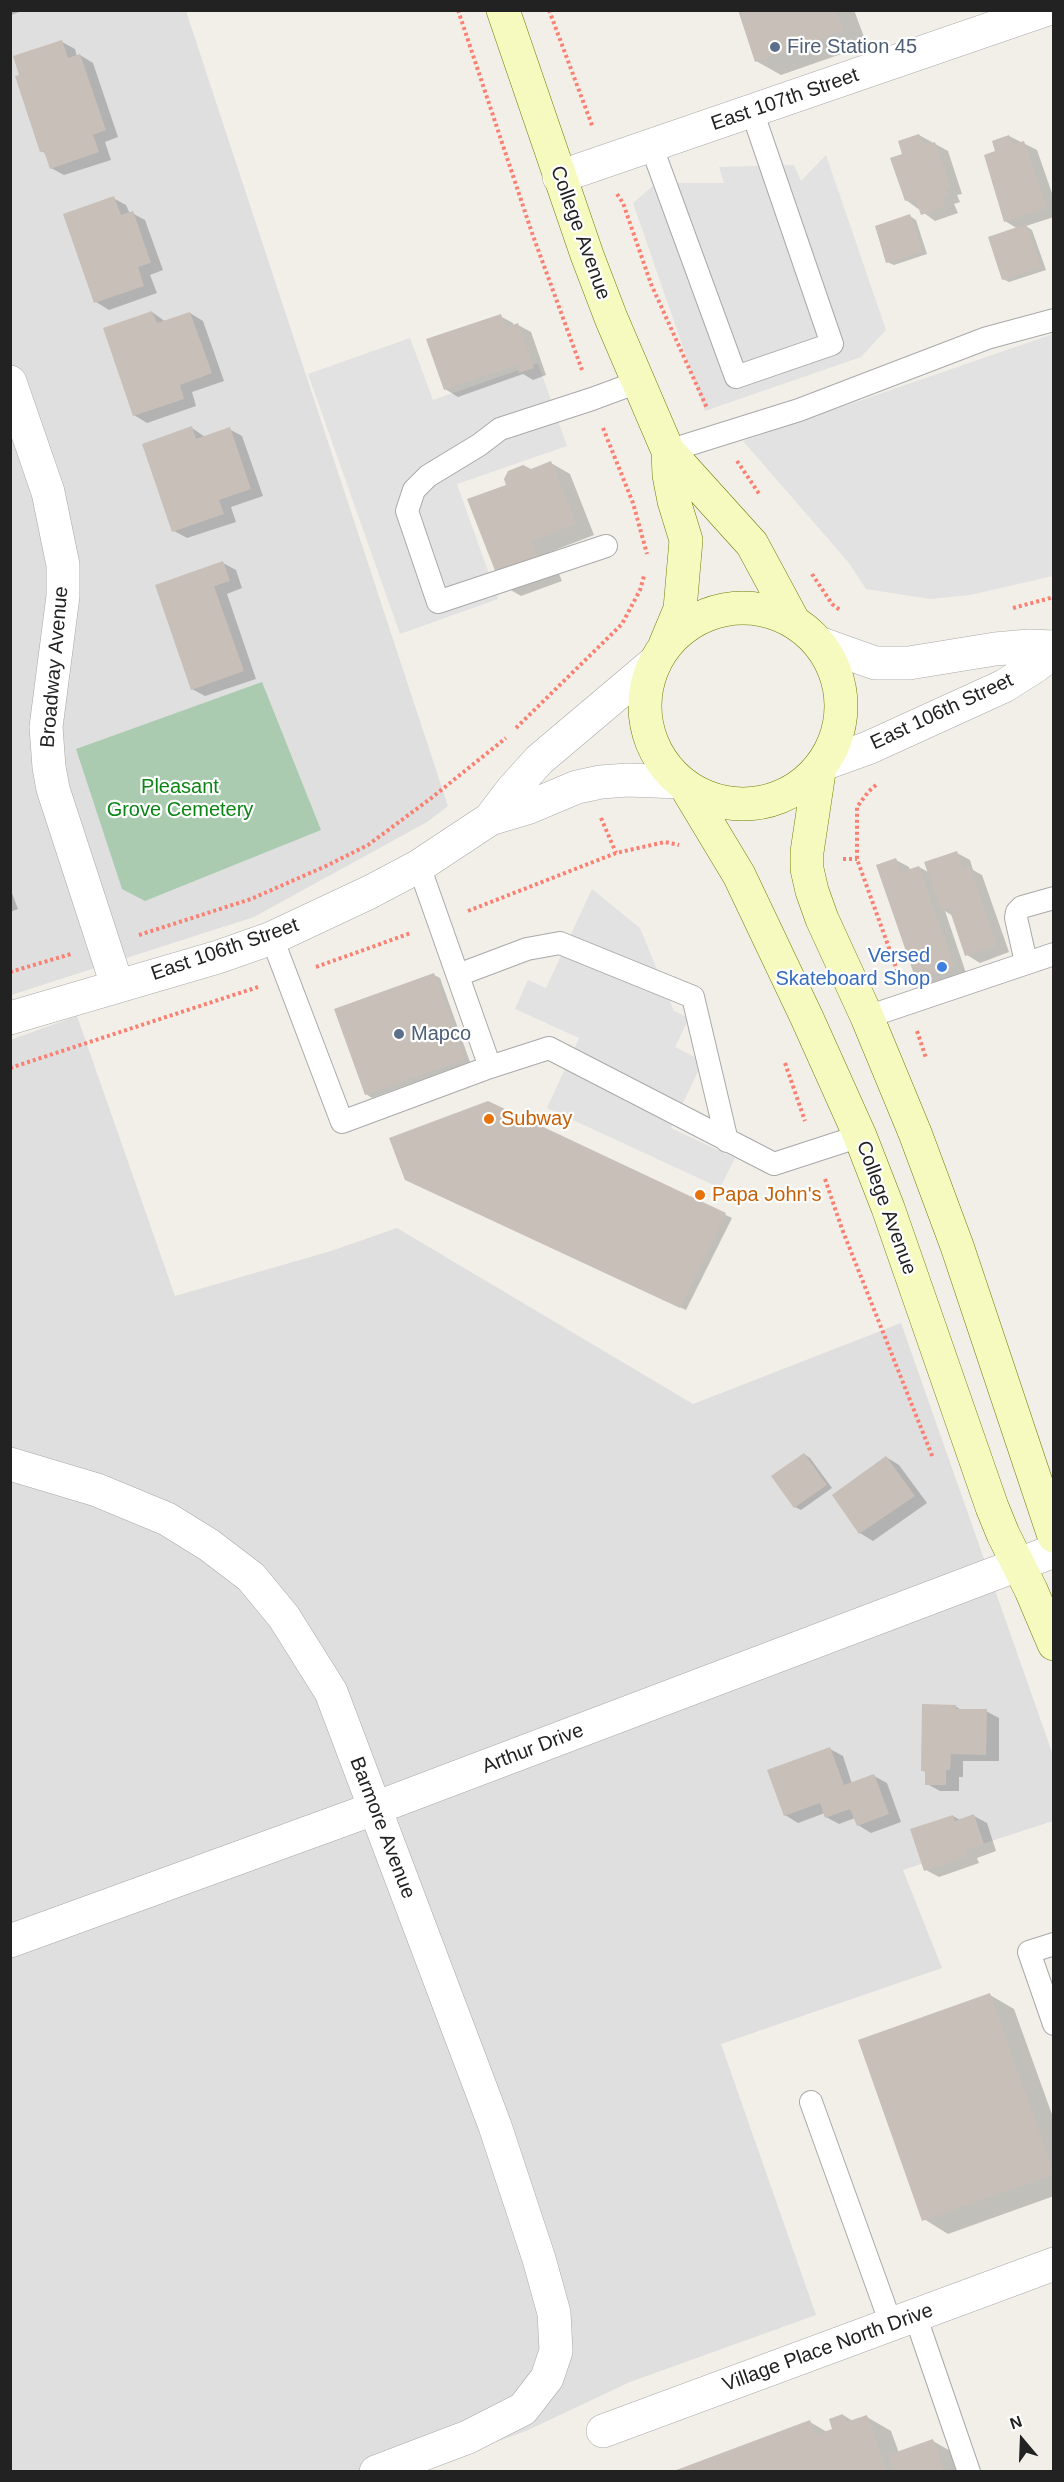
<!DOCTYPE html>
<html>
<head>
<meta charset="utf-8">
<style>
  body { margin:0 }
  #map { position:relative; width:1064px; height:2482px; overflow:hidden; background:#f2efe9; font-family:Helvetica,sans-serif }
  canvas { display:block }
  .frame { position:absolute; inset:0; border:12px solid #222; pointer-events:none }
  .north { position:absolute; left:992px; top:2410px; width:60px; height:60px; -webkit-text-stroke:4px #fff; paint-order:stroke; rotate:341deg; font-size:16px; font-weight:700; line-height:24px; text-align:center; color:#222 }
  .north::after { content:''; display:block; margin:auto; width:21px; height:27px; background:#222; clip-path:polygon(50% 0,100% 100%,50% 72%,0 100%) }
</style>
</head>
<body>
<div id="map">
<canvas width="1064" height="2482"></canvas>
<div class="frame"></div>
<div class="north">N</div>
</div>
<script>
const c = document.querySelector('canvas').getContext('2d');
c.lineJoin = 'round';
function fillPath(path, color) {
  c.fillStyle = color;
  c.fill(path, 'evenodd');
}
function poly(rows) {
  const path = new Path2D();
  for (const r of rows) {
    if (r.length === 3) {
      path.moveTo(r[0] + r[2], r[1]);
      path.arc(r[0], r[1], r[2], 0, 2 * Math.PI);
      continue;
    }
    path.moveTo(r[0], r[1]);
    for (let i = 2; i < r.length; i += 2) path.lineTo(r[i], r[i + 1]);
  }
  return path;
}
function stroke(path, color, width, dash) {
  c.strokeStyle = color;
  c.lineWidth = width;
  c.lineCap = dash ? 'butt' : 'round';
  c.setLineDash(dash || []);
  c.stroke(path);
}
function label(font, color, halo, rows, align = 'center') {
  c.font = font + ' Helvetica,sans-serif';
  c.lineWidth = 4.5;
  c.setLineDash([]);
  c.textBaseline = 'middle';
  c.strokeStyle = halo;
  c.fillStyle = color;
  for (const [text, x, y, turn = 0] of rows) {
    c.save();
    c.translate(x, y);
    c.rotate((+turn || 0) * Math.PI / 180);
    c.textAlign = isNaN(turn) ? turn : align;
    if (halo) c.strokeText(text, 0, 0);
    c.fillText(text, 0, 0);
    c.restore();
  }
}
const residential = poly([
  [10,11,186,11,448,806,427,822,254,917,11,995],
  [77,1016,175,1296,331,1251,397,1228,693,1404,901,1323,1053,1755,1053,1821,903,1870,942,1968,721,2044,816,2315,630,2382,526,2431,416,2471,11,2471,10,1040]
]);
const cemetery = poly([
  [262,682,321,830,145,901,122,889,76,749]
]);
const parking = poly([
  [826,155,886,330,861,357,705,411,633,203,656,183,724,183,719,167,794,165,801,181],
  [1053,334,1053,576,970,595,930,599,866,589,849,563,743,441],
  [410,338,433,400,538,363,567,446,457,484,498,599,400,634,308,374],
  [592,889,640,928,674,1011,689,1018,675,1047,703,1061,671,1128,735,1158,720,1188,547,1108,579,1038,515,1009,528,980,546,988]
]);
const shadow = poly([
  [10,10,25,10,11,15],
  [739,10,854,10,867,45,781,75,756,61],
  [62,42,75,49,77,57,80,55,93,63,118,137,105,142,111,160,64,175,51,168,47,154,41,151],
  [919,135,948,151,962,194,957,195,960,202,954,204,958,213,935,221,906,200,904,154],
  [1009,136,1037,150,1054,199,1054,217,1026,226,1032,230,1046,270,1009,282,1003,279,1018,229,1005,221,997,152],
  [113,198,126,205,130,214,132,213,145,220,163,270,150,275,157,293,109,310,96,302],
  [910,216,916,220,927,254,894,265,887,262],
  [152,312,166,322,190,313,203,321,224,381,192,392,196,406,147,423,134,415],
  [500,316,513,323,514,326,518,325,531,332,546,375,533,380,523,374,458,397,445,389],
  [192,428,205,437,229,429,242,436,263,496,231,507,236,522,187,538,174,531],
  [551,463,570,474,594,535,550,552,562,581,521,596,502,585,508,485,531,470],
  [223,563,236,570,242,588,227,594,256,679,205,696,192,689,157,586],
  [957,853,970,860,973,870,982,875,1009,952,980,963,967,955,953,916,945,911,966,973,930,986,917,979,896,860,909,867,910,870,919,867,930,873],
  [10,888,18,909,10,912],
  [434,975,440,978,470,1062,372,1098,366,1094],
  [488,1102,732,1218,686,1310,413,1183],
  [804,1454,810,1458,832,1488,801,1510,795,1507],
  [886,1457,899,1465,927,1503,873,1541,860,1533,834,1495],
  [955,1706,963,1711,986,1711,999,1718,999,1761,963,1761,963,1777,959,1777,959,1791,940,1791,927,1784,927,1773,922,1770],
  [830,1749,843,1756,852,1784,874,1776,887,1783,901,1822,871,1833,858,1825,855,1818,839,1824,826,1817,825,1813,798,1823,785,1815],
  [953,1816,960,1820,974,1816,987,1823,996,1851,977,1858,979,1863,939,1877,926,1870],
  [990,1995,1014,2009,1054,2120,1054,2196,948,2234,924,2219],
  [843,2415,853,2421,867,2417,891,2431,899,2453,933,2441,952,2452,959,2472,675,2472,810,2422,827,2432,834,2430]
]);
const building = poly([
  [738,10,836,10,843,31,755,62],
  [62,40,68,58,80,54,106,130,93,135,99,152,50,169,44,151,40,152,15,76,19,75,13,56],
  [919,134,924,146,935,142,950,187,945,188,948,195,942,197,946,206,921,215,915,198,905,201,890,158,902,154,898,141],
  [1009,135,1012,144,1024,141,1047,208,1004,222,984,155,995,151,992,141],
  [114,196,121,215,133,211,151,263,138,267,144,286,94,303,63,214],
  [910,214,922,251,886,263,875,226],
  [1026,224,1041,267,1002,280,988,237],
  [152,311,157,323,190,312,212,373,180,385,184,399,133,416,103,328],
  [501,314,505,328,518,323,534,368,519,373,516,365,444,390,426,339],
  [192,426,196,439,230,427,251,489,219,500,224,514,172,532,142,444],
  [551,461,576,524,532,541,544,570,501,586,467,499,506,485,504,479,508,471,523,465,531,469],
  [223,561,230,581,214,586,244,671,191,690,155,585],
  [957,851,963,869,969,866,997,945,965,956,949,908,941,910,924,862],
  [896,858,901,872,919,866,954,966,916,980,876,865],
  [434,973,465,1059,365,1095,334,1009],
  [488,1101,726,1213,680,1308,405,1180,389,1138],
  [804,1453,827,1485,794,1508,771,1476],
  [886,1456,915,1496,859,1534,832,1495],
  [922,1704,956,1705,956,1709,987,1709,986,1755,951,1754,950,1770,946,1770,946,1785,925,1785,925,1771,921,1771],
  [830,1747,844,1785,874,1774,889,1814,857,1826,850,1809,825,1818,820,1803,784,1816,767,1770],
  [974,1814,984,1844,965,1851,967,1856,924,1871,910,1829,953,1815,955,1821],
  [990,1993,1054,2174,922,2221,858,2040],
  [843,2414,846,2422,867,2415,887,2471,671,2472,810,2420,815,2435,832,2429,829,2419],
  [933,2439,944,2472,894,2472,888,2455]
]);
const path = poly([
  [458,10,532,233,582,370],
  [549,10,593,128],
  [617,194,623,203,651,284,707,408],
  [603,428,633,503,647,554],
  [737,461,760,495],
  [812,574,832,604,840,610],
  [1013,608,1054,597],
  [516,728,622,624,640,590,644,576],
  [876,785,869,791,857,807,857,859,898,973],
  [601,818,616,853],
  [843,859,857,859],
  [468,911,616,853,665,842,679,845],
  [139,935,251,899,326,866,368,845,430,799,506,738],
  [316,967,411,933],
  [10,972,71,954],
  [917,1031,926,1058],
  [785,1063,805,1121],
  [10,1068,258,987],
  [825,1179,842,1229,933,1458]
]);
const service = poly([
  [651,145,736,377,832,344,752,111],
  [668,451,799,410,987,338,1054,320],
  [606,546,438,602,407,511,414,490,428,476,479,445,500,429,592,399,638,382],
  [419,866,490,1067,549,1048,774,1164,860,1136],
  [272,938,342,1122,490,1067],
  [1026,962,1016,918,1017,912,1022,907,1054,898],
  [458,975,527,949,560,943,693,997,727,1141],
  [867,1017,1054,954],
  [1054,1944,1029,1952,1054,2024],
  [811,2102,891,2324],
  [915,2315,969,2472]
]);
const minor = poly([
  [559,177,1045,10],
  [10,382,48,492,63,565,63,596,46,727,49,767,53,789,117,985],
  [10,1464,97,1490,167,1519,209,1545,251,1577,284,1617,331,1692,495,2126,539,2259,554,2313,556,2351,547,2378,523,2409,468,2437,376,2472],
  [10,1941,373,1809,1054,1551],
  [603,2431,1054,2264]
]);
const tertiary = poly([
  [819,643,875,663,909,663,995,649,1029,646,1054,647],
  [826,763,868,748,1004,686,1034,667,1054,652],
  [490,819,512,790,539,760,655,662],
  [10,1018,218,957,272,938,370,892,419,866,490,819,527,808,577,787,601,782,628,780,680,782]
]);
const secondary = poly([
  [503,10,587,255,611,318,668,451,752,544,794,622],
  [743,706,98],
  [665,645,680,609,686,540,674,501,669,475,668,451],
  [819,772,807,852,807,869,812,891,822,919,867,1017,915,1133,957,1246,1054,1536],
  [686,787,739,875,807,1018,860,1136,888,1208,992,1507,1003,1534,1031,1590,1054,1644]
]);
const markers = [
  [775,47,6,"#5c6f8a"],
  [942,967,6,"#3f7fe0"],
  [399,1034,6,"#5c6f8a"],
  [489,1119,6,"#e8710a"],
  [700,1195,6,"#e8710a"]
];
const serviceNames = [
  ["Fire Station 45",787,47],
  ["Mapco",411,1034]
];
const streetNames = [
  ["East 107th Street",785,100,-19],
  ["College Avenue",580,233,70],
  ["Broadway Avenue",55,667,-85],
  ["East 106th Street",942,712,-25],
  ["East 106th Street",225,950,-19],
  ["College Avenue",886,1208,70],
  ["Arthur Drive",533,1749,-21],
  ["Barmore Avenue",382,1828,69],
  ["Village Place North Drive",828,2348,-20]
];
const parkNames = [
  ["Pleasant",180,787],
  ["Grove Cemetery",180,810]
];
const shopNames = [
  ["Versed",930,956],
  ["Skateboard Shop",930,979]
];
const foodNames = [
  ["Subway",501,1119],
  ["Papa John's",712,1195]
];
fillPath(residential, '#e0dfdf');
fillPath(cemetery, '#aacbaf');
fillPath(parking, '#e2e2e2');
fillPath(shadow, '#0003');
fillPath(building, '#c7bfb8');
stroke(service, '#a9a9a9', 24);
stroke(minor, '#a9a9a9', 34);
stroke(tertiary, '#a9a9a9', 34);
stroke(secondary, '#707d05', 34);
stroke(path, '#fa8072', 4, [3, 3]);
stroke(service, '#fff', 22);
stroke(minor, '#fff', 33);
stroke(tertiary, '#fff', 33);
stroke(secondary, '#f7fabf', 33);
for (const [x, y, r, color] of markers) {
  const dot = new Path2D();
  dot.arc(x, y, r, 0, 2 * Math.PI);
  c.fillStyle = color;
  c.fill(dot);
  stroke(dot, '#fff', 2);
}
label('20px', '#4e5e75', '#fff', serviceNames, 'left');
label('20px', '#222', '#fff', streetNames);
label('20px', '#0c8416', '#fff', parkNames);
label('20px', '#366cbe', '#fff', shopNames, 'right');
label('20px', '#c56008', '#fff', foodNames, 'left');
</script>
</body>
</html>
